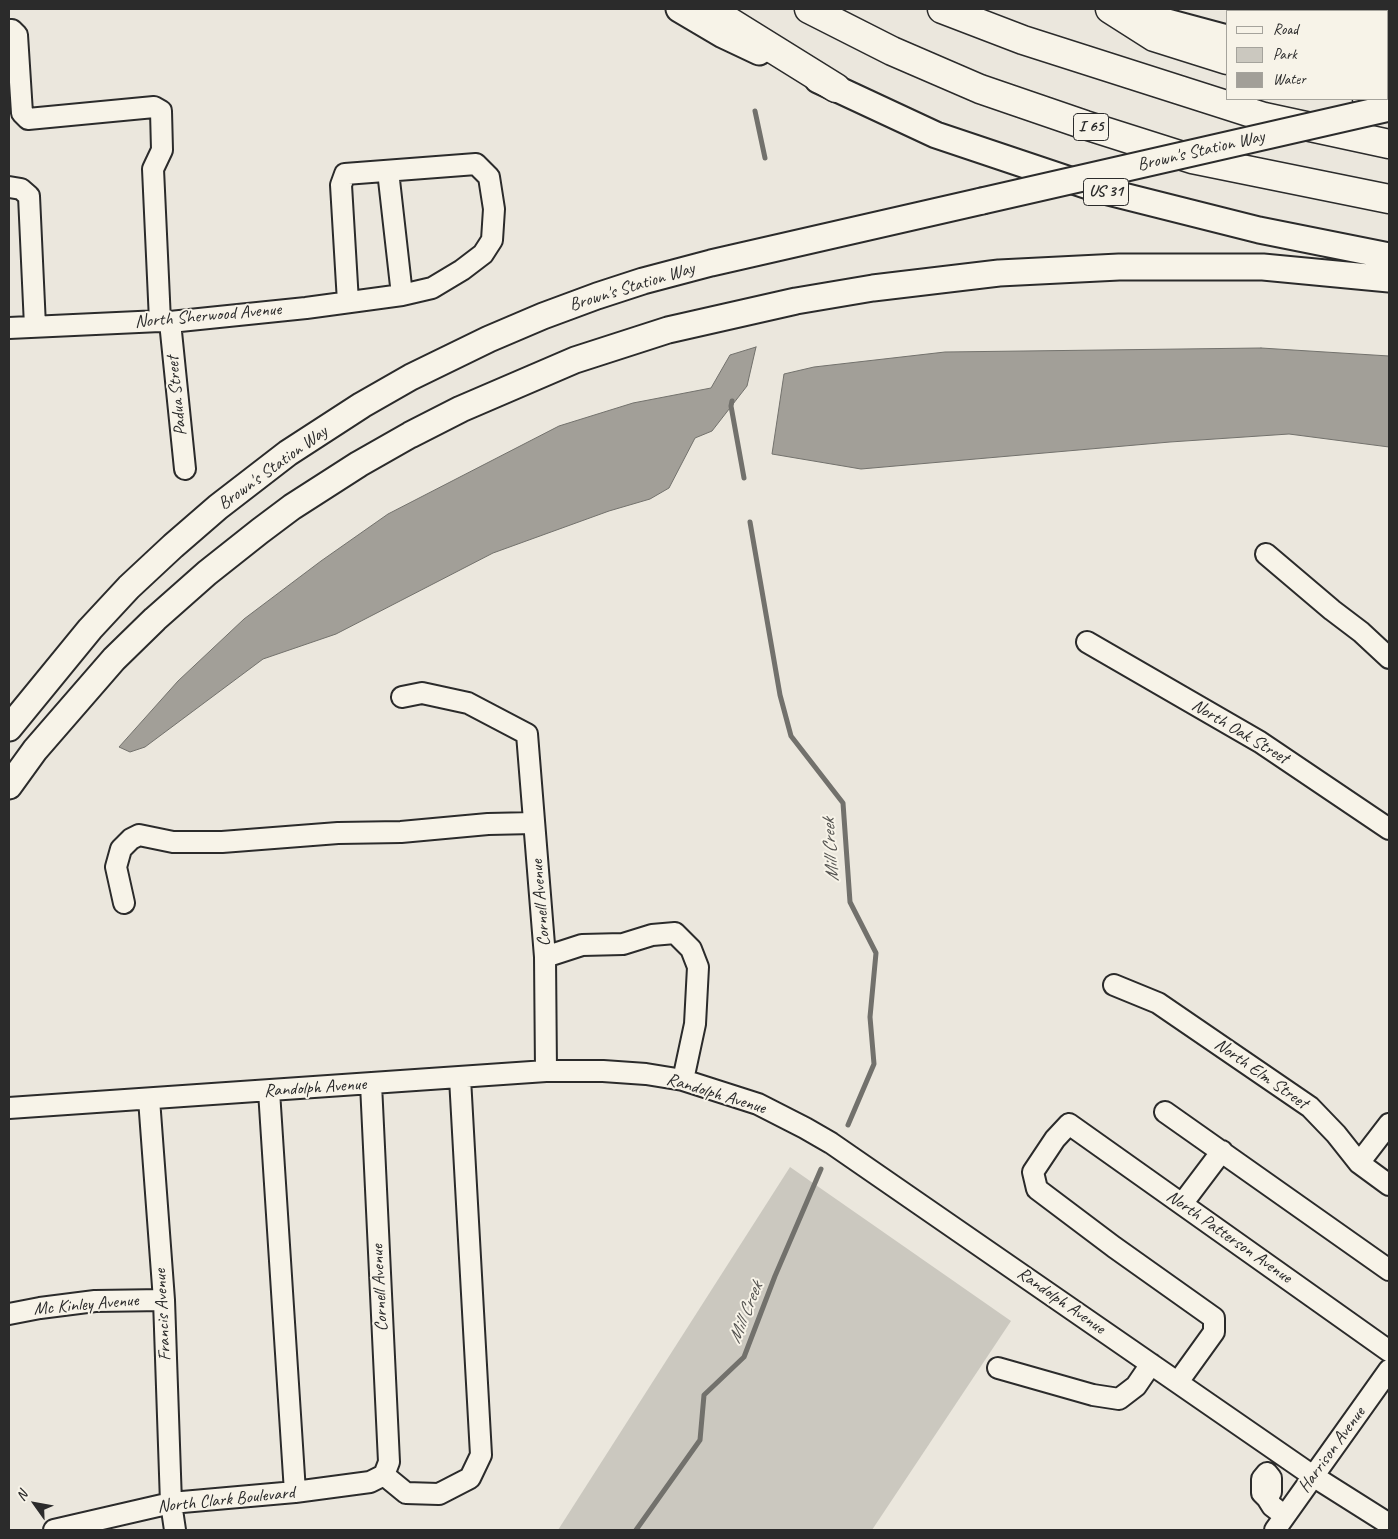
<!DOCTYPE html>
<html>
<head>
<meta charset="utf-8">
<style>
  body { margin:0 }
  #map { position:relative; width:1398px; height:1539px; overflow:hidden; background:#ebe7dd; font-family:Caveat,sans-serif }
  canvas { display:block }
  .frame { position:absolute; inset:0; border:10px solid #2b2b2b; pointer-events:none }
  .legend { position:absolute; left:1226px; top:10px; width:162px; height:90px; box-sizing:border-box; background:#f7f3e8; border:1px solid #a5a39c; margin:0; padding:6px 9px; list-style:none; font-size:15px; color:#2b2b2b }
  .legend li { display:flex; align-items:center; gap:10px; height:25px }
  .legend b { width:25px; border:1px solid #a5a39c }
  .north { position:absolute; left:10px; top:1479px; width:50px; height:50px; -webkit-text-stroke:4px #f7f3e8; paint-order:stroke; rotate:302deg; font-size:14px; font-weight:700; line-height:20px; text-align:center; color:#2b2b2b }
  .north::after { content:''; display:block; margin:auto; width:18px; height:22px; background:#2b2b2b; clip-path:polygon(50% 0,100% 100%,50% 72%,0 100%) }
</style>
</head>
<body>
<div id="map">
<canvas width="1398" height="1539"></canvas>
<div class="frame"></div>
<ul class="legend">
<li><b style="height:6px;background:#f7f3e8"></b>Road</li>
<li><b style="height:14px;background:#cbc8bf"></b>Park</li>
<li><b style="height:14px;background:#a29f98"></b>Water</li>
</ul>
<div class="north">N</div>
</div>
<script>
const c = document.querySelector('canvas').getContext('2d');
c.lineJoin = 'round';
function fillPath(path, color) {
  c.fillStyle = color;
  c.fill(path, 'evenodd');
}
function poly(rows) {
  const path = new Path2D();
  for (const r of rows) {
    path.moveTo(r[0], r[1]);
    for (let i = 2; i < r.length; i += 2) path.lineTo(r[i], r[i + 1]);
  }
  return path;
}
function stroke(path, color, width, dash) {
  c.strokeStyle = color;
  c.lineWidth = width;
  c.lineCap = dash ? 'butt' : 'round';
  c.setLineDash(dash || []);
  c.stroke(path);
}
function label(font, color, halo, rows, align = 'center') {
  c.font = font + ' Caveat,sans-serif';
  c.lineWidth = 4;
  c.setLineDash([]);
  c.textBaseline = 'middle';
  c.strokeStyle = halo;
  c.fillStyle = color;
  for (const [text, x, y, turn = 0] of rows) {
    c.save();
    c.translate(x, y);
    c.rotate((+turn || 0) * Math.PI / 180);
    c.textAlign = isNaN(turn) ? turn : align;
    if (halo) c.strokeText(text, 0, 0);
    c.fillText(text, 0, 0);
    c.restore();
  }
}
const green = poly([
  [790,1167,1011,1321,872,1530,558,1530]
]);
const water = poly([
  [756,347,747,386,712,431,695,438,669,488,650,499,609,511,493,553,336,634,263,659,145,747,130,752,119,747,178,681,244,619,321,561,388,514,559,426,633,403,711,388,730,355,756,347],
  [1261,348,1389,356,1389,447,1289,434,1170,442,861,469,772,454,784,374,814,367,945,352,1261,348]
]);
const stream = poly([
  [755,111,765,158],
  [732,401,731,406,744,478],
  [750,522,780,695,791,736,843,803,850,902,876,953,870,1017,874,1064,848,1125],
  [636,1530,700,1440,704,1395,744,1357,775,1276,821,1169]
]);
const minor = poly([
  [9,30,12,30,17,35,22,113,28,119,154,107,161,111,162,150,153,169,160,321],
  [388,171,402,295],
  [9,187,21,189,29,196,35,326],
  [170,322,185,469],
  [9,328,160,321,170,322,306,308,402,295,432,288,462,270,483,254,492,240,494,209,489,177,476,164,345,174,341,185,348,302],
  [1266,554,1332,610,1361,632,1389,658],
  [1087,642,1260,742,1389,829],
  [402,697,422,693,468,703,527,734,545,957,546,1071],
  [124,903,116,867,121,849,131,839,139,835,173,842,222,842,338,833,401,832,488,824,534,823],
  [545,957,582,945,623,944,652,935,675,933,691,949,698,967,695,1024,683,1080],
  [1114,985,1158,1003,1310,1107,1336,1134,1359,1163,1389,1185],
  [269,1091,295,1492],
  [149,1099,164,1300,171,1503,175,1530],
  [9,1108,546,1071,603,1071,646,1074,683,1080,758,1104,805,1128,831,1143,1313,1476,1389,1524],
  [1165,1112,1389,1270],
  [1359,1163,1389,1124],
  [1182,1204,1222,1151],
  [9,1314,40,1308,95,1301,164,1300],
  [998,1368,1093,1395,1119,1399,1136,1386,1151,1364],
  [1178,1382,1214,1332,1214,1318,1114,1247,1037,1189,1033,1172,1055,1139,1069,1124,1389,1351],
  [384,1475,406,1493,439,1494,470,1478,481,1455,460,1078],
  [1267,1498,1271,1492,1271,1478,1267,1473,1262,1479,1262,1493,1267,1498,1272,1506,1285,1516],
  [54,1530,171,1503,295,1492,370,1482,384,1475,389,1462,371,1084],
  [1275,1530,1389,1370]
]);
const major = poly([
  [679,9,723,35,759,52],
  [1125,9,1160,20,1227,38],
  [1387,76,1389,77],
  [818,80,936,135,1100,190,1259,230,1389,256],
  [9,728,90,629,129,587,173,546,218,507,288,453,362,405,411,377,489,339,543,316,597,296,643,281,711,263,982,201],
  [9,786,35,750,114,659,155,619,207,573,260,531,292,507,359,464,410,435,461,409,575,360,668,330,796,301,873,288,999,273,1119,267,1263,267,1389,279]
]);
const highway = poly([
  [709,9,836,88],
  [809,9,892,51,980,89,1085,125,1192,159,1389,199],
  [942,9,1023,40,1264,117,1389,144],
  [1110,9,1154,37,1227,60],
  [1367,99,1389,103]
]);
const majorBridge = poly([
  [982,201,1389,108]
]);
const shields = [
  [1091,127,35],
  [1106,192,45]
];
const shieldNames = [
  ["I 65",1091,127],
  ["US 31",1106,192]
];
const streetNames = [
  ["Brown's Station Way",1201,151,-13],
  ["Brown's Station Way",632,287,-17],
  ["North Sherwood Avenue",208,316,-5],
  ["Padua Street",177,396,-96],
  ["Brown's Station Way",273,468,-36],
  ["North Oak Street",1240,732,31],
  ["Cornell Avenue",541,903,-95],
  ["North Elm Street",1261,1074,35],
  ["Randolph Avenue",315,1088,-4],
  ["Randolph Avenue",716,1094,17],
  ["North Patterson Avenue",1229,1237,35],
  ["Cornell Avenue",380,1288,-93],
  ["Randolph Avenue",1061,1301,35],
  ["Mc Kinley Avenue",86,1305,-5],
  ["Francis Avenue",163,1315,-93],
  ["Harrison Avenue",1332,1450,-54],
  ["North Clark Boulevard",226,1500,-6]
];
const waterNames = [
  ["Mill Creek",831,850,-94],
  ["Mill Creek",746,1313,-68]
];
fillPath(green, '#cbc8bf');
fillPath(water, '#a29f98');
stroke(water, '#72716c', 1);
stroke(stream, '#72716c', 5);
stroke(minor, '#2b2b2b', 24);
stroke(major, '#2b2b2b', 29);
stroke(highway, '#2b2b2b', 31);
stroke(minor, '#f7f3e8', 20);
stroke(major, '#f7f3e8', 25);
stroke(highway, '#f7f3e8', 28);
stroke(majorBridge, '#2b2b2b', 29, []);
stroke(majorBridge, '#f7f3e8', 25);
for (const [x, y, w] of shields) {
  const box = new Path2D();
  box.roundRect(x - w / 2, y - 13.5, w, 27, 4);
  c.fillStyle = '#f7f3e8';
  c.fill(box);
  stroke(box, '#2b2b2b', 1);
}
label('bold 16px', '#2b2b2b', null, shieldNames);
label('18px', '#2b2b2b', '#f7f3e8', streetNames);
label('italic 19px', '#555451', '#f7f3e8', waterNames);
</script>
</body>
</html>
